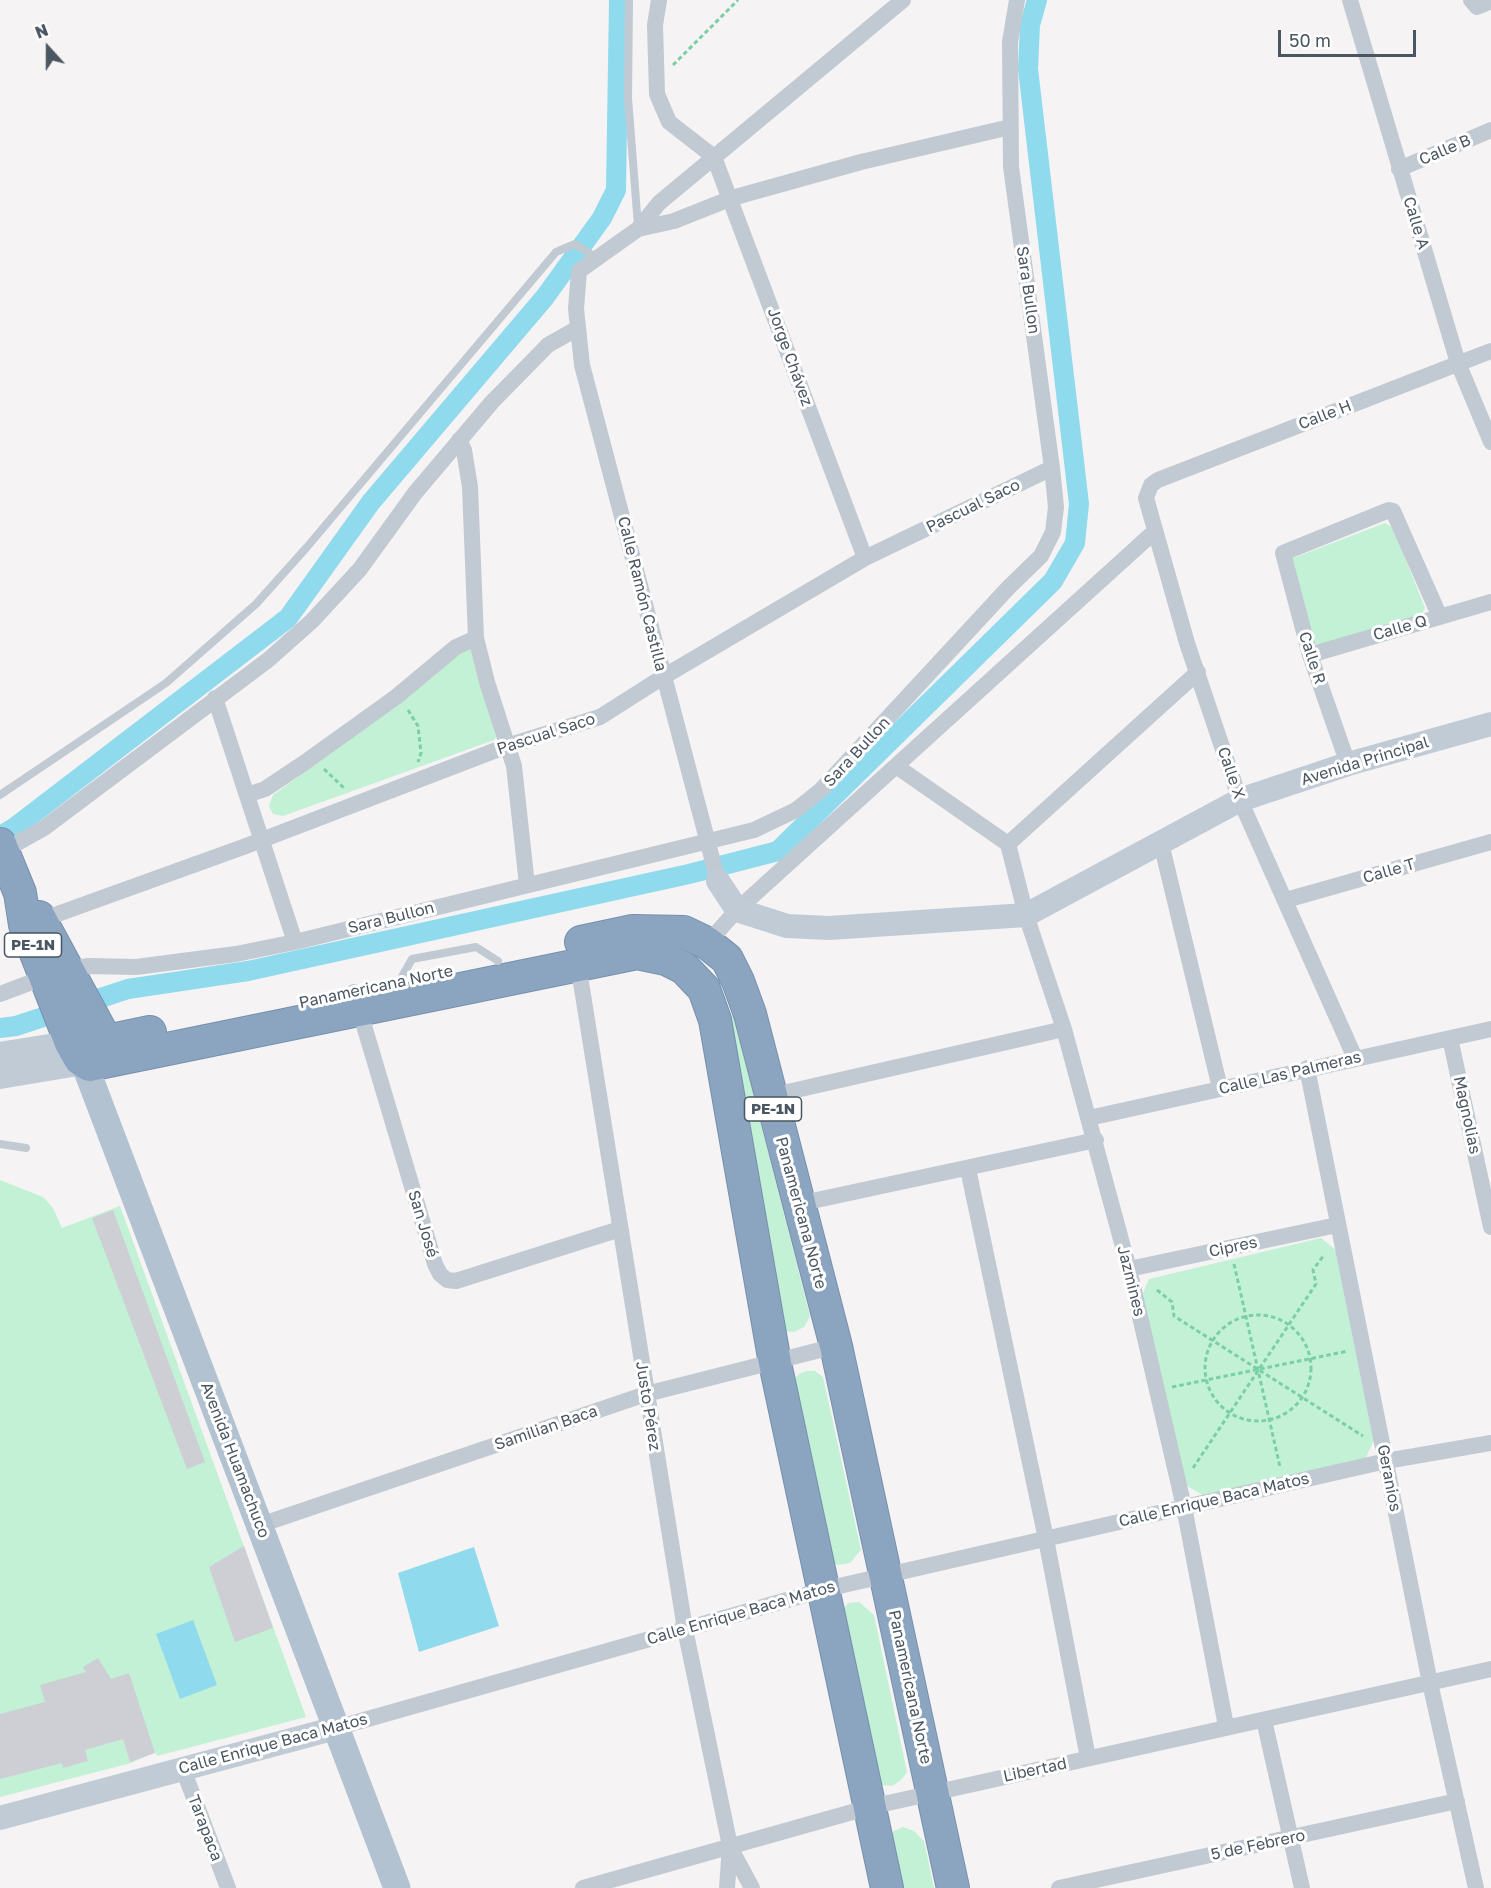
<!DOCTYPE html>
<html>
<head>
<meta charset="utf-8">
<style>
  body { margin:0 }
  #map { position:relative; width:1491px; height:1888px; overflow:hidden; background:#f5f3f3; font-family:"Golos Text",sans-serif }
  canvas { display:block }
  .north { position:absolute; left:18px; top:18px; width:60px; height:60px; -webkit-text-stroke:4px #fff; paint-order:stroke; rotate:339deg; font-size:16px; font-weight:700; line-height:24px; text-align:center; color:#4a5661 }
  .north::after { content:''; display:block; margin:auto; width:21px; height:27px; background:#4a5661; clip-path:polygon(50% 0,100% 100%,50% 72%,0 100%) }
  .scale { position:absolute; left:1278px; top:30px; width:138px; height:27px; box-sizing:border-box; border:3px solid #4a5661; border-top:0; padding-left:8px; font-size:18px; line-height:21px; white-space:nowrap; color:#4a5661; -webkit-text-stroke:4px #fff; paint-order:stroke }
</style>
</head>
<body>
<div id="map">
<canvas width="1491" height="1888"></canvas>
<div class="north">N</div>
<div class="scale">50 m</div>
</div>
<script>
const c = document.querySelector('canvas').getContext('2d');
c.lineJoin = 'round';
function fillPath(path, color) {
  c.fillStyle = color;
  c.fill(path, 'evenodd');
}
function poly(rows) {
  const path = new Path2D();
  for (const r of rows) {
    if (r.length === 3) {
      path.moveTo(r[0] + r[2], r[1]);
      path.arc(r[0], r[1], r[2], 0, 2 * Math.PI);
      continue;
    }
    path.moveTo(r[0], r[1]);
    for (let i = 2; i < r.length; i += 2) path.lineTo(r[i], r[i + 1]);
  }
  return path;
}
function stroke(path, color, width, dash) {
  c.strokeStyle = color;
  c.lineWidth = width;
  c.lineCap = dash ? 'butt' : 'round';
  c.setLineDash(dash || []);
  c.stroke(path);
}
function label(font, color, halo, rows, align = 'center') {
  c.font = font + ' "Golos Text",sans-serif';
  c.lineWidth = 6;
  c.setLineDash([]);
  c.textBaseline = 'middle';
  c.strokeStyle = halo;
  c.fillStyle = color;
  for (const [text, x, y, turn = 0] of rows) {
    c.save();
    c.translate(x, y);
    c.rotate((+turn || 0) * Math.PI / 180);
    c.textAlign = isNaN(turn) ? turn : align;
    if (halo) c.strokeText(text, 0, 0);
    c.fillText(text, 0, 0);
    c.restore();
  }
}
const green = poly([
  [1385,523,1393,528,1425,608,1422,614,1318,646,1312,640,1291,559],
  [465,647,470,647,496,737,494,740,283,816,273,814,269,806,273,795,383,715],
  [733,1015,810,1316,804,1327,794,1332,783,1331,722,1017],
  [0,1180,43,1197,53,1208,62,1228,120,1206,306,1717,157,1756,155,1752,131,1763,0,1797],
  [1321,1238,1337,1251,1374,1440,1364,1462,1204,1496,1186,1485,1141,1298,1149,1279],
  [807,1371,815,1371,823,1377,861,1550,850,1563,837,1565,830,1562,790,1383,799,1374],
  [859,1602,874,1615,907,1772,901,1780,892,1786,882,1785,874,1781,840,1611,849,1603],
  [903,1827,914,1831,924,1841,934,1888,894,1888,890,1837,894,1831]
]);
const water = poly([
  [474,1547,499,1626,419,1652,398,1573],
  [193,1620,217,1685,180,1699,156,1634]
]);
const canal = poly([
  [0,836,14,828,288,618,371,502,545,297,602,218,616,190,619,0],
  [0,1028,16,1026,128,989,248,971,689,874,778,851,1053,581,1075,543,1079,504,1028,69,1030,25,1037,0]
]);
const building = poly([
  [113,1210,205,1462,187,1469,92,1218],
  [244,1546,273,1628,235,1642,209,1567],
  [98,1658,111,1679,129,1673,155,1753,130,1762,123,1739,85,1750,88,1761,63,1768,62,1763,0,1779,0,1714,45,1702,40,1685,86,1672,83,1667]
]);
const path = poly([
  [673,65,738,0],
  [408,710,418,726,421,753,418,762],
  [324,769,345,789],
  [1234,1264,1280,1467],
  [1157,1290,1172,1302,1174,1316,1363,1436],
  [1258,1368,53],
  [1172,1387,1348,1351],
  [1193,1468,1316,1284,1313,1270,1324,1255]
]);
const lane = poly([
  [629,0,628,98,638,226],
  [0,795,166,683,256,604,307,547,556,252,575,244,597,258],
  [399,982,412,959,476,947,498,961],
  [0,1144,26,1148]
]);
const street = poly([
  [659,0,655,25,657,94,669,122,714,157,865,558],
  [1350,0,1458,363,1491,442],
  [1471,0,1477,7,1491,1],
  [1399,169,1491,130],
  [638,229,674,221,732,198,861,162,1010,127],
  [459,440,464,450,470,487,476,638,487,682,514,766,527,885],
  [1310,655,1491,602],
  [215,698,295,942],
  [1348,764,1310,655,1283,553,1389,510,1393,511,1440,617],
  [896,766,1008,844],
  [247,795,265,789,304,763,396,697,456,647,476,638],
  [1161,843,1220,1088],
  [1008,844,1026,915,1064,1029,1129,1269,1184,1507,1226,1726],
  [1008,844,1198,672],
  [3,851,44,828,268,660,312,621,360,569,415,493,492,402,548,345,578,328],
  [718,881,582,365,576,309,579,271,638,229,659,203,903,0],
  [1286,900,1491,842],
  [41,920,246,846,507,746,600,717,663,677,865,558,1052,468],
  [703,948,737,910,1154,532],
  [578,964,685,1629,730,1846,727,1888],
  [68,969,89,966,136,967,236,954,295,942,754,830,796,810,821,790,1009,587,1041,556,1053,532,1056,507,1052,468,1011,167,1010,42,1017,0],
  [354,992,435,1264,440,1274,447,1280,456,1281,620,1229],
  [0,994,45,977],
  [1450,1038,1491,1227],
  [1355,1058,1240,800,1187,643,1146,498,1151,485,1158,480,1491,351],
  [1307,1068,1430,1683,1476,1888],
  [770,1096,1064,1029],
  [1089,1118,1491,1029],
  [968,1169,1046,1539,1088,1758],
  [798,1204,1096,1140],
  [1129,1269,1337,1225],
  [260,1525,646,1394,836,1346],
  [1264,1720,1302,1888],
  [336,1728,826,1589,1386,1461,1491,1443],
  [183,1769,228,1888],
  [730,1847,752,1888],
  [583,1888,870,1807,1491,1669],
  [1059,1888,1457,1801]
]);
const secondary = poly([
  [718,881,737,910,787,926,829,928,1026,915,1240,800,1348,764,1491,724],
  [0,1054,87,1040],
  [0,1077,84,1063],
  [0,1818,336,1728]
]);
const primary = poly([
  [94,1050,84,1063,397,1888]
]);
const highway = poly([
  [0,844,20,893,25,925,71,1043,80,1059,89,1065,637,953,666,959,684,968,704,989,715,1020,775,1363,887,1888],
  [39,917,104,1037,112,1040,150,1032],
  [581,942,633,931,684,932,707,943,727,959,738,981,750,1014,836,1346,953,1888]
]);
const shields = [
  [33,945,57],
  [773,1109,57]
];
const shieldNames = [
  ["PE-1N",33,945],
  ["PE-1N",773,1109]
];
const streetNames = [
  ["Calle B",1445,150,-23],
  ["Calle A",1416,223,73],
  ["Sara Bullon",1028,290,82],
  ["Jorge Chávez",790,357,70],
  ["Calle H",1325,415,-21],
  ["Pascual Saco",973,506,-26],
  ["Calle Ramón Castilla",642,594,76],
  ["Calle Q",1400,628,-16],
  ["Calle R",1312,658,72],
  ["Pascual Saco",546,734,-18],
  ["Sara Bullon",857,752,-47],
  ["Avenida Principal",1365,761,-17],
  ["Calle X",1231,773,71],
  ["Calle T",1389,871,-16],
  ["Sara Bullon",391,918,-14],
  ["Panamericana Norte",376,987,-12],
  ["Calle Las Palmeras",1290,1073,-13],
  ["Magnolias",1467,1115,78],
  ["Panamericana Norte",801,1213,75],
  ["San José",423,1224,73],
  ["Cipres",1233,1247,-12],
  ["Jazmines",1131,1281,76],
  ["Justo Pérez",648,1406,81],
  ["Samilian Baca",546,1428,-19],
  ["Avenida Huamachuco",235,1460,69],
  ["Geranios",1389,1478,79],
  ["Calle Enrique Baca Matos",1214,1500,-13],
  ["Calle Enrique Baca Matos",741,1613,-16],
  ["Panamericana Norte",910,1687,78],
  ["Calle Enrique Baca Matos",273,1744,-15],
  ["Libertad",1035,1770,-12],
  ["Tarapaca",205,1828,69],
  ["5 de Febrero",1258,1845,-12]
];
fillPath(green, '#c3f1d5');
fillPath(water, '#90daee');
stroke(canal, '#90daee', 20);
fillPath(building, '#cdcfd5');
stroke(highway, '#7690ad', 34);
stroke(path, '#7ad0a6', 3, [4.5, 3]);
stroke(lane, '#c1cad2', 8);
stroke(street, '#c1cad2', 16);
stroke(secondary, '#c1cbd6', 24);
stroke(primary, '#b3c2d1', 27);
stroke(highway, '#8ba5c1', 32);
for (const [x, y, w] of shields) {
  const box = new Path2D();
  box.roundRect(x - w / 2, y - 12, w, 24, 4.5);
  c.fillStyle = '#fff';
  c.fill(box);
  stroke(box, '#4a5661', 1.5);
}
label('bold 15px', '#4a5661', null, shieldNames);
label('16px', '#4a5661', '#fff', streetNames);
</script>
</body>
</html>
